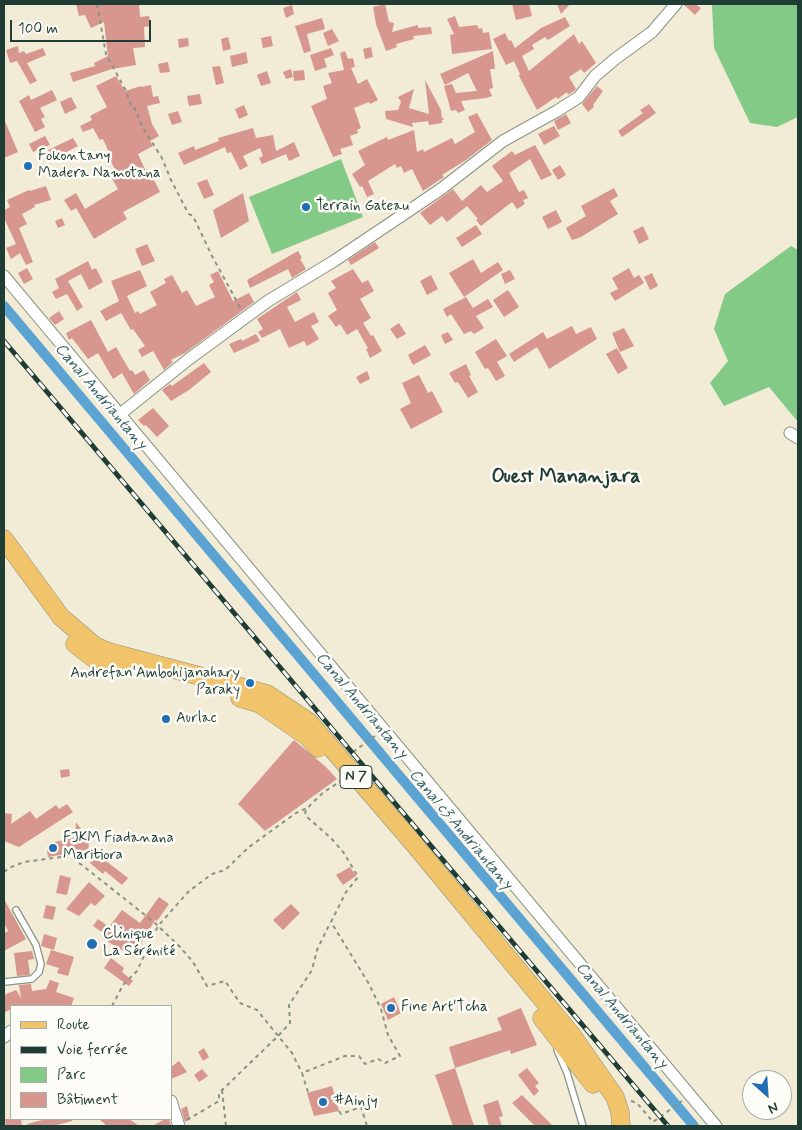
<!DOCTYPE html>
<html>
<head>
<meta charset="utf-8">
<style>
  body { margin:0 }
  #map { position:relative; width:802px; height:1130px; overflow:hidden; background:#f2ebd5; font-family:Mynerve,sans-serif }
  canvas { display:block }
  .frame { position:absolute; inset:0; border:5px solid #1f3d34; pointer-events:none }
  .legend { position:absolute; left:10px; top:1005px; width:162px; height:115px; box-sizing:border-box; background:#fdfcf7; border:1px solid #a4b0a9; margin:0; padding:6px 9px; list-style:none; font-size:15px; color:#1f3d34 }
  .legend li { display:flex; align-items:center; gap:10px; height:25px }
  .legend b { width:25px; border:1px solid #a4b0a9 }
  .north { position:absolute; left:742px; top:1070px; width:50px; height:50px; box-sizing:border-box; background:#fdfcf7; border:1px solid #a4b0a9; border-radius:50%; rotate:154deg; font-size:14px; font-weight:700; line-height:20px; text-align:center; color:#1f3d34 }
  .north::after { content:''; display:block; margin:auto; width:18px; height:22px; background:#1f6fb2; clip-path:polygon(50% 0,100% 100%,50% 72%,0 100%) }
  .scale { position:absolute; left:10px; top:20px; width:141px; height:22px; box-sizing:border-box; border:2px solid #1f3d34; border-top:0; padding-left:6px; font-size:15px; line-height:18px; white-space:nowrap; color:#1f3d34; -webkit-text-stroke:4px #fdfcf7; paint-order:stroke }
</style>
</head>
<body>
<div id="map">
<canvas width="802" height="1130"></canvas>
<div class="frame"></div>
<ul class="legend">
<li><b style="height:6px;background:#f1c36a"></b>Route</li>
<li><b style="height:6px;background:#1f3d34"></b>Voie ferrée</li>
<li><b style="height:14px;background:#83ca86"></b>Parc</li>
<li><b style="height:14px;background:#d7968e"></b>Bâtiment</li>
</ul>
<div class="north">N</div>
<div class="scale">100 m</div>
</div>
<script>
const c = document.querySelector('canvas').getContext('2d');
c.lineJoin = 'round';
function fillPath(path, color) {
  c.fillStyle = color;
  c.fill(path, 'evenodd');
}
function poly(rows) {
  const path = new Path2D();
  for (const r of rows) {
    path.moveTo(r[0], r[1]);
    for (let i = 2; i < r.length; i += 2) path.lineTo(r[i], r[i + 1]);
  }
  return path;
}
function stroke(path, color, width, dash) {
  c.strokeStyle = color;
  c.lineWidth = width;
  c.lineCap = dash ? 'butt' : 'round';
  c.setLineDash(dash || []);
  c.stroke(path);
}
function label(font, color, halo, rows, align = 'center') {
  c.font = font + ' Mynerve,sans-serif';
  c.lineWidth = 5;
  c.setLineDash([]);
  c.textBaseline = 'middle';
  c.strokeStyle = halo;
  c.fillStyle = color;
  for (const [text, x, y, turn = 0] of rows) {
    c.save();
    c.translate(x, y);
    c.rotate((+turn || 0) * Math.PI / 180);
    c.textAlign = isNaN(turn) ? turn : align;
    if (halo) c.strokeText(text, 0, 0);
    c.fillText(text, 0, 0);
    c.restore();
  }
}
const green = poly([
  [712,4,798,4,798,117,777,127,750,123,714,48],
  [341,159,363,217,272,254,249,197],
  [791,246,798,250,798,422,769,387,724,406,710,383,728,361,714,329,725,294]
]);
const stream = poly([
  [210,551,691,1126]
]);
const canal = poly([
  [4,306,694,1126]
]);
const building = poly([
  [76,4,139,4,140,17,149,16,151,26,144,27,145,47,133,48,136,65,112,69,73,82,70,73,95,66,94,63,108,56,104,22,91,28,85,15,79,16],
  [385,4,389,22,394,23,392,32,418,25,418,28,431,27,432,34,413,36,414,39,396,44,397,47,386,51,376,24,373,7],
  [512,4,529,4,532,16,516,20],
  [557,4,570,4,561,14],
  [683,4,695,4,701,8,695,15],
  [292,5,294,14,286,18,283,8],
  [455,16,459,27,477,25,479,29,482,28,483,33,489,32,492,49,452,54,450,35,454,34,447,19],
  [565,17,570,26,548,40,545,37,532,45,534,49,522,56,529,71,574,34,579,44,582,41,596,63,584,73,581,69,569,77,576,89,574,91,568,95,567,92,558,99,556,97,537,110,519,76,520,74,514,61,506,65,493,39,505,33,509,41,511,40,515,48,541,28],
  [322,18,325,29,307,34,311,51,304,53,295,26],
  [332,29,339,41,328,46,323,33],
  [271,36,273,46,263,48,261,38],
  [228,37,231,49,223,51,221,39],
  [188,38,189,46,179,48,178,39],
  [18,46,19,53,24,51,26,54,43,48,46,55,27,63,37,81,30,84,17,61,10,63,6,50],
  [371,47,373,57,365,59,363,49],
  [331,48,334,55,324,59,327,67,315,71,310,55],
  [345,51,348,59,353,58,355,67,351,68,358,84,367,79,378,100,370,104,369,102,354,108,361,128,357,130,358,133,350,136,353,145,340,149,342,154,333,157,311,106,327,99,323,86,332,83,328,73,344,70,340,53],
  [493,51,495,69,490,69,493,88,489,89,492,96,486,98,461,101,465,110,458,113,456,110,451,111,444,86,452,84,456,93,477,91,468,73,445,85,440,74],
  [246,52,248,63,232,67,230,56],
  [168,62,170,72,160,73,158,64],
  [220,66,224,83,216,85,212,67],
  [291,69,293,77,286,79,283,72],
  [304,70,305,80,294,81,293,71],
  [267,71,271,83,261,86,257,75],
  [116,76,125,91,141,86,141,87,151,85,153,97,158,96,160,103,147,106,152,124,159,136,150,141,153,146,138,154,146,172,149,170,160,192,123,212,127,219,94,239,76,208,71,211,64,200,76,193,85,209,118,189,110,175,116,171,109,158,111,157,103,139,100,140,98,137,93,128,83,132,80,126,92,120,90,116,107,107,96,86],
  [425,80,441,110,442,118,445,119,442,120,442,123,429,125,428,121,412,123,413,127,386,119,385,111,398,110,401,102,398,97,414,89,409,108,429,114],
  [597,86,603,91,593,105,594,107,588,112,582,104],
  [52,90,57,100,40,108,45,117,41,119,45,127,35,132,19,101,29,95,31,100],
  [200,94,202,104,189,106,187,96],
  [71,97,77,108,65,114,60,102],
  [649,104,656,113,622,137,618,131,643,113,640,110],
  [244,105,248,115,239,119,235,109],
  [178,111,182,122,172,125,168,114],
  [477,113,492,140,466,160,442,175,444,177,423,191,412,169,404,173,401,166,397,168,395,164,368,181,374,194,367,197,362,186,360,187,352,174,365,165,358,151,387,137,388,140,414,130,417,152,423,149,424,152,452,138,455,144,475,132,468,117],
  [566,114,571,123,558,130,554,121],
  [4,119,18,152,4,158],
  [554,126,560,136,544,145,538,134],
  [253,128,256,138,273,135,276,151,294,142,300,156,289,161,286,154,262,164,259,158,263,156,260,148,243,156,248,166,240,170,231,152,227,153,225,147,184,165,178,153,194,146,195,150,219,141,218,138],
  [45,136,50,145,33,152,29,144],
  [73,138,78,146,53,159,48,150],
  [535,145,552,175,541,180,530,159,509,173,519,192,524,190,528,198,523,200,525,204,517,209,512,202,481,226,476,220,478,219,467,206,447,222,442,216,430,225,420,213,453,189,462,201,481,185,487,192,503,181,492,166,512,151,515,155],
  [560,165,566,175,558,180,552,170],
  [207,179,214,195,204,199,197,183],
  [46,186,51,200,34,205,35,207,22,214,27,224,19,228,33,262,26,265,20,253,11,259,6,248,16,244,4,218,4,210,10,207,7,200,29,190,30,191],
  [614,188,618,196,610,201,618,214,581,237,572,240,566,228,586,216,581,206],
  [243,193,249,221,221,238,213,210],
  [556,210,562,222,548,229,542,217],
  [62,218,65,225,58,228,55,221],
  [476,225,482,234,462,247,456,238],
  [643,226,649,239,639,244,633,231],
  [375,242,379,248,351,265,348,260],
  [147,244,155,261,142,266,135,249],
  [298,251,302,258,300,259,306,269,292,278,288,269,250,288,247,280],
  [473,259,481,273,498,262,503,270,464,297,449,273],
  [88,261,92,270,96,268,103,282,89,290,81,274,68,281,83,307,77,311,67,294,56,299,52,292,59,288,55,279],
  [27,268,33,279,24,284,18,273],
  [629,268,634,278,639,275,644,283,615,301,610,293,618,289,612,278],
  [353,269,362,283,368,280,374,291,360,299,371,318,363,323,371,336,373,335,382,351,370,358,366,349,368,348,357,329,347,335,340,324,336,327,328,316,337,310,328,293,336,288,331,281],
  [140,270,147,286,127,296,135,313,138,311,140,314,157,305,150,292,166,283,164,279,172,275,182,293,187,290,196,306,215,297,209,285,214,282,210,275,218,271,233,301,249,293,254,302,185,353,171,360,173,362,164,370,153,351,142,357,138,350,145,346,133,329,131,330,121,313,106,321,100,311,119,301,111,281],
  [510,270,515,279,505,284,501,274],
  [652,273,658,286,650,290,644,277],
  [431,275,438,289,427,295,420,281],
  [508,290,519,307,504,317,493,300],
  [297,292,301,300,287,307,295,322,314,312,319,322,311,326,319,339,307,346,304,341,289,348,280,329,262,338,258,332,263,329,257,319],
  [466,297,473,308,488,299,493,307,476,316,484,328,474,334,471,331,464,334,451,314,447,317,443,309],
  [59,311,64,319,55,325,49,318],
  [91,320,108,352,116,347,130,371,132,370,135,375,144,370,150,380,134,394,122,373,113,379,98,353,88,359,72,338,69,340,66,333],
  [399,323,406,334,397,339,390,329],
  [572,326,576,334,591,327,597,339,549,369,537,347,514,362,509,354,543,332,547,339],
  [624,328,634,346,620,352,612,333],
  [448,332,453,340,445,344,441,335],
  [256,334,260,341,234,353,229,344,241,339,242,341],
  [496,339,507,356,497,362,505,376,496,381,488,368,485,369,475,352],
  [425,345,431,355,413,365,408,355],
  [617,348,628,368,618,374,606,354],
  [204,363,211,372,189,390,171,401,162,390,170,384,172,386],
  [466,364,471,375,469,376,478,392,468,398,458,382,455,383,449,373],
  [367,371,370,379,360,384,356,377],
  [419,375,428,393,432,391,443,412,411,429,400,409,411,403,402,383],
  [153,408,169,426,157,437,146,425,144,426,138,420],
  [294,740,326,767,337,779,265,831,238,804],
  [69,769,70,776,61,778,60,770],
  [67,804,73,812,19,847,4,841,4,813,12,814,11,824,30,811,36,819,56,805,59,809],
  [76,822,89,840,88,855,75,858,72,853,48,857,47,850,51,843,75,837],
  [96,855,105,856,106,861,128,878,122,885,105,871,103,874,90,863],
  [350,867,356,876,343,885,336,875],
  [60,875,71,878,67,895,56,893],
  [89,882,105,896,95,906,91,903,79,916,66,909],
  [159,897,169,904,157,921,155,920,133,957,102,938,105,934,93,926,98,919,109,927,122,910,140,923],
  [4,899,26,939,4,951,4,933,8,931,4,923],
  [291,904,300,913,283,930,273,920],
  [46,905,56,907,53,920,43,918],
  [44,934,57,938,54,950,41,946],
  [51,950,74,957,68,976,57,973,59,968,46,964],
  [32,951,34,959,28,960,30,975,17,976,14,953],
  [111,958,124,968,122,972,133,981,129,986,104,968],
  [50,980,59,983,56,992,74,998,71,1006,11,1006,11,1009,4,1013,4,995,16,990,21,998,19,985,31,984,32,991,46,989],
  [394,997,401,1013,388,1020,381,1004],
  [521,1008,537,1045,511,1054,510,1050,455,1068,449,1047,502,1030,497,1018],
  [204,1048,209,1057,203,1061,198,1052],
  [179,1061,187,1072,171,1079,171,1067],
  [455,1068,474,1126,453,1126,435,1075],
  [527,1068,539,1083,535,1086,539,1091,534,1096,518,1075],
  [202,1069,208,1076,199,1082,194,1075],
  [332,1086,339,1111,314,1116,307,1093],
  [522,1095,553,1126,535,1126,512,1103],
  [498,1100,503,1116,499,1117,502,1126,489,1126,483,1105],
  [187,1106,190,1119,185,1122,181,1109],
  [5,1119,21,1119,22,1126,6,1126],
  [46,1119,72,1119,72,1121,53,1126,28,1126,27,1124],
  [99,1119,129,1119,139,1126,107,1126],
  [165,1119,169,1119,171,1126,152,1126]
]);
const path = poly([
  [97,4,106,54,126,91,131,105,133,105,143,128,162,158,171,180,186,209,189,214,193,216,212,256,241,309],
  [353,752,375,736],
  [4,872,9,868,24,862,68,856,82,865,155,923,180,947,193,962,207,986,225,981,240,1003,257,1010,292,1053,302,1073],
  [112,1006,123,985,137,971,158,926,189,891,212,874,225,870,249,847,296,813,307,808],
  [222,1090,226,1126],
  [308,1092,302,1073,345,1056,359,1056,365,1064,378,1059,385,1063,400,1056,388,1035,381,1009,369,984,331,922,346,892,358,877,344,853,331,838,307,817,305,812,311,804,324,792,341,781],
  [631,1101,637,1103,653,1122,682,1101],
  [339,1111,341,1114,361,1107,367,1126],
  [187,1120,219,1101,219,1093,278,1036,290,1023,289,1005,312,970,317,950,330,923]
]);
const lane = poly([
  [4,982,32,979,39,972,41,964,36,945,16,910],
  [559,1046,557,1050,567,1073,583,1126]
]);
const street = poly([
  [4,276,716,1126],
  [119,415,189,359,268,301,334,261,410,210,441,189,503,141,557,111,579,97,595,76,615,59,652,32,676,4],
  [790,433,798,438],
  [4,1037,11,1031],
  [171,1101,179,1126]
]);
const primary = poly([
  [4,539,61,617,95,646,109,652,267,694,309,722,414,844,571,1034,615,1097,620,1112,621,1126],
  [75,644,96,660,123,667],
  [240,698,260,704,308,737,318,748],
  [542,1018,593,1084]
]);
const rail = poly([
  [4,341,668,1126]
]);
const markers = [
  [28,166,5,"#1f6fb2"],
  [306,207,5,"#1f6fb2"],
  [250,683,5,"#1f6fb2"],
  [166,719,5,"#1f6fb2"],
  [53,848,5,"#1f6fb2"],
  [92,944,6,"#1f6fb2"],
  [391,1008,5,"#1f6fb2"],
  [323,1102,5,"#1f6fb2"]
];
const shields = [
  [356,777,32]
];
const shieldNames = [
  ["N 7",356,777]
];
const poiNames = [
  ["Fokontany",38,157],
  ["Madera Namotana",38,174],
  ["Terrain Gateau",316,207],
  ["Andrefan'Ambohijanahary",240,674,"right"],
  ["Paraky",240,691,"right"],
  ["Aurlac",176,719],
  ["FJKM Fiadanana",63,839],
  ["Maritiora",63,856],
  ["Clinique",103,935],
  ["La Sérénité",103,952],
  ["Fine Art'Tcha",401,1008],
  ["#Ainjy",333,1102]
];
const waterNames = [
  ["Canal Andriantany",100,397,50],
  ["Canal Andriantany",361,706,50],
  ["Canal c3 Andriantany",460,830,50],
  ["Canal Andriantany",621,1016,50]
];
const districtNames = [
  ["Ouest Mananjara",566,478]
];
fillPath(green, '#83ca86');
stroke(stream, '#5ba3d2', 3);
stroke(canal, '#5ba3d2', 10);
fillPath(building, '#d7968e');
stroke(lane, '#889484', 8);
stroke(street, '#889484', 13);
stroke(primary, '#889484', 19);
stroke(path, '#889484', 2, [4, 4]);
stroke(lane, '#fff', 5.5);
stroke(street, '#fff', 11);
stroke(primary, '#f1c36a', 18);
stroke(rail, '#1f3d34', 5);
stroke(rail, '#fdfcf7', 3, [9]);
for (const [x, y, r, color] of markers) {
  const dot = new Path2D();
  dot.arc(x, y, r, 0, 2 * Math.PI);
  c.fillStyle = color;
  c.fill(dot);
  stroke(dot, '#fdfcf7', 2);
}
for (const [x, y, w] of shields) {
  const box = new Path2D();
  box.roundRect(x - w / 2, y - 11.5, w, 23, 4);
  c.fillStyle = '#fdfcf7';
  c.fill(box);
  stroke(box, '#1f3d34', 1);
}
label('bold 14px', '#1f3d34', null, shieldNames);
label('15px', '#1f3d34', '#fdfcf7', poiNames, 'left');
label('italic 16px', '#34616b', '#fdfcf7', waterNames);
label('bold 20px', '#1f3d34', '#fdfcf7', districtNames);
</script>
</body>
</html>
